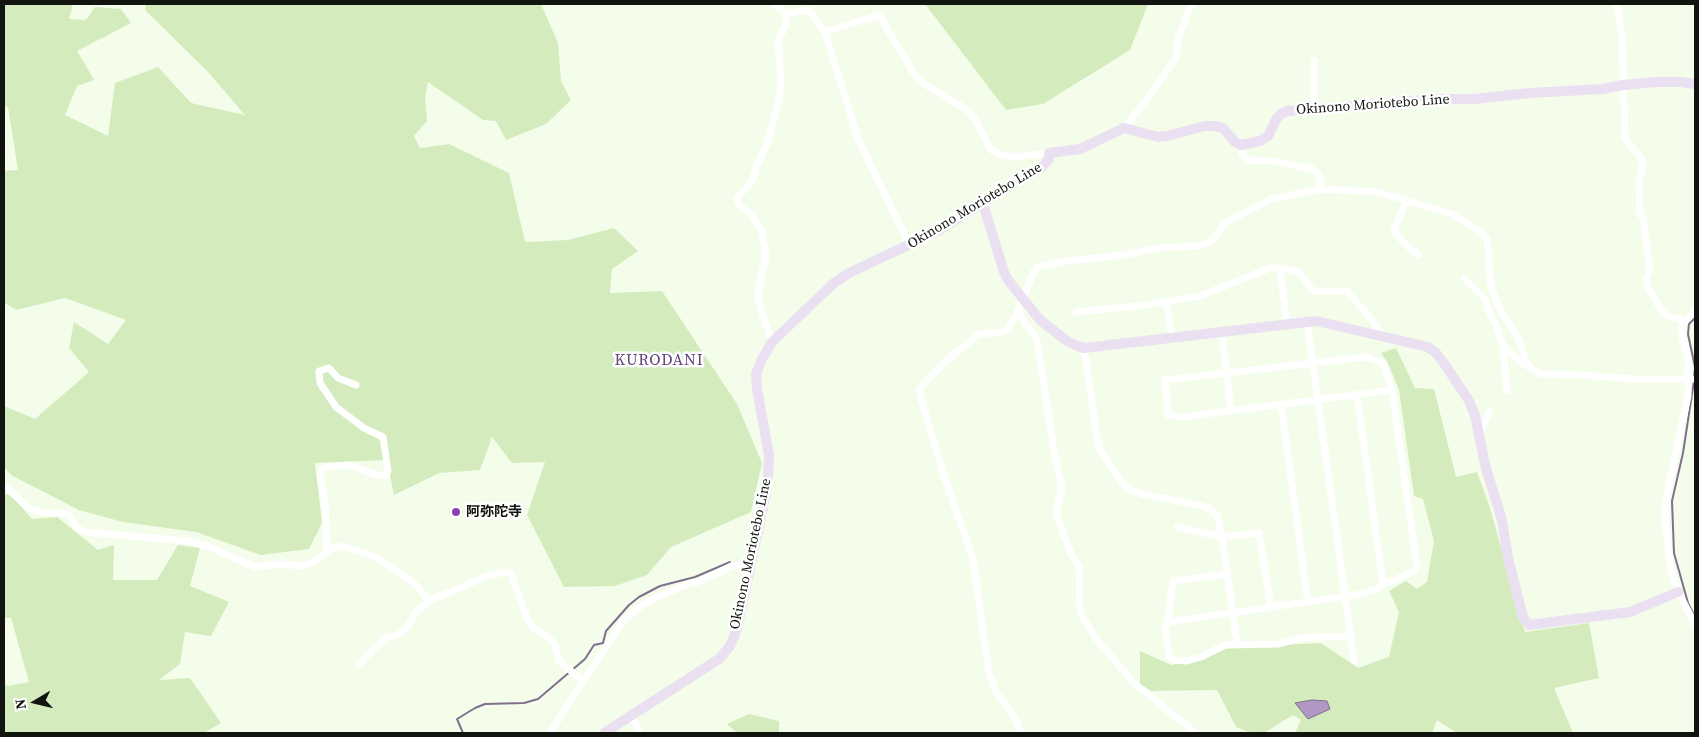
<!DOCTYPE html>
<html>
<head>
<meta charset="utf-8">
<style>
  body { margin:0 }
  #map { position:relative; width:1699px; height:737px; overflow:hidden; background:#f3fdea; font-family:"Source Serif 4",serif }
  canvas { display:block }
  .frame { position:absolute; inset:0; border:5px solid #12150f; pointer-events:none }
  .north { position:absolute; left:10px; top:677px; width:50px; height:50px; -webkit-text-stroke:4px #fff; paint-order:stroke; rotate:261deg; font-size:14px; font-weight:700; line-height:20px; text-align:center; color:#12150f }
  .north::after { content:''; display:block; margin:auto; width:18px; height:22px; background:#12150f; clip-path:polygon(50% 0,100% 100%,50% 72%,0 100%) }
</style>
</head>
<body>
<div id="map">
<canvas width="1699" height="737"></canvas>
<div class="frame"></div>
<div class="north">N</div>
</div>
<script>
const c = document.querySelector('canvas').getContext('2d');
c.lineJoin = 'round';
function fillPath(path, color) {
  c.fillStyle = color;
  c.fill(path, 'evenodd');
}
function poly(rows) {
  const path = new Path2D();
  for (const r of rows) {
    path.moveTo(r[0], r[1]);
    for (let i = 2; i < r.length; i += 2) path.lineTo(r[i], r[i + 1]);
  }
  return path;
}
function stroke(path, color, width, dash) {
  c.strokeStyle = color;
  c.lineWidth = width;
  c.lineCap = dash ? 'butt' : 'round';
  c.setLineDash(dash || []);
  c.stroke(path);
}
function label(font, color, halo, rows, align = 'center') {
  c.font = font + ' "Source Serif 4","Noto Sans JP",serif';
  c.lineWidth = 5;
  c.setLineDash([]);
  c.textBaseline = 'middle';
  c.strokeStyle = halo;
  c.fillStyle = color;
  for (const [text, x, y, turn = 0] of rows) {
    c.save();
    c.translate(x, y);
    c.rotate((+turn || 0) * Math.PI / 180);
    c.textAlign = isNaN(turn) ? turn : align;
    if (halo) c.strokeText(text, 0, 0);
    c.fillText(text, 0, 0);
    c.restore();
  }
}
const green = poly([
  [4,4,73,4,69,19,86,20,95,7,121,9,131,23,77,51,94,80,77,86,65,115,108,136,115,83,158,67,191,103,245,115,207,71,145,10,146,4,541,4,558,43,561,81,571,100,546,124,506,140,496,121,483,120,428,82,425,99,427,121,414,136,420,148,449,144,509,173,525,242,568,240,614,228,638,251,612,269,610,293,662,291,737,404,762,463,751,512,671,547,647,575,615,586,564,587,527,515,545,462,512,463,492,437,480,470,439,473,394,495,387,460,315,463,322,523,309,549,261,555,196,532,123,522,79,510,11,475,4,467,4,406,35,419,89,372,69,348,74,322,108,344,126,320,65,298,16,310,5,303,4,305,4,171,18,170,8,107,4,106],
  [925,4,1148,4,1130,50,1043,104,1006,110],
  [1396,348,1415,388,1434,389,1456,477,1477,472,1490,508,1525,632,1589,623,1599,678,1554,688,1573,733,1457,733,1437,720,1432,733,1295,733,1301,720,1293,715,1264,733,1251,733,1236,727,1217,690,1151,691,1140,684,1140,651,1171,665,1212,655,1229,647,1321,643,1358,668,1389,657,1399,612,1389,591,1406,581,1417,589,1427,582,1434,541,1423,499,1414,496,1399,390,1388,363,1381,353],
  [4,494,11,495,32,519,57,517,98,550,114,545,113,580,157,580,178,545,200,548,190,586,229,602,211,636,185,632,180,664,159,680,190,678,221,723,204,733,4,733,4,684,8,686,29,682,11,618,4,618],
  [749,714,779,721,779,733,737,733,727,724]
]);
const water = poly([
  [1312,700,1327,701,1330,709,1308,719,1295,703,1312,700]
]);
const stream = poly([
  [1695,318,1689,324,1688,334,1695,367],
  [1694,377,1695,369],
  [1694,381,1683,453,1672,501,1674,553,1688,603,1695,617],
  [463,733,457,719,475,708,485,704,524,703,538,699,585,659,594,645,603,643,606,631,629,605,639,597,660,586,695,577,730,562]
]);
const street = poly([
  [775,4,786,14,808,10,825,32,858,139,910,246],
  [1617,4,1622,35,1625,139,1641,158,1643,165,1639,183,1640,214,1643,218,1650,270,1646,279,1648,288,1660,308,1667,316,1685,320],
  [825,32,879,15,913,72,924,84,966,109,975,119,991,150,1002,155,1015,157,1049,153],
  [1314,110,1314,61],
  [1124,128,1145,102,1176,58,1178,39,1191,4],
  [1241,145,1242,155,1248,160,1273,161,1312,169,1316,172,1319,175,1322,189],
  [1406,202,1394,230,1403,242,1418,255],
  [1280,268,1287,325],
  [1464,278,1485,299,1490,314,1496,325,1503,346,1507,391],
  [1166,302,1172,338],
  [1695,310,1682,324,1682,336,1688,358,1688,396,1666,499,1665,521,1671,571,1678,592,1695,624],
  [1018,311,1024,322,1037,340,1054,451,1062,488,1057,508,1057,516,1070,551,1079,567,1080,613,1097,640,1135,684,1196,733],
  [1076,312,1138,306,1200,296,1270,268,1280,268,1299,272,1313,291,1347,291,1372,320,1383,337],
  [1307,322,1354,660],
  [1222,333,1231,411],
  [772,342,761,310,758,297,762,271,766,258,762,232,752,215,739,205,737,198,752,181,757,165,767,144,779,100,781,80,778,40,786,25,786,14],
  [1503,346,1520,362,1529,367],
  [1084,348,1098,443,1101,451,1124,485,1131,490,1142,494,1199,505,1208,508,1217,515,1222,537,1237,643],
  [1357,395,1383,584],
  [1281,404,1308,602],
  [1479,436,1489,412],
  [4,485,28,508,46,513,62,513,69,515,77,528,85,532,188,541,207,546,255,567,280,564,302,566,313,562,332,548,343,546,371,555,393,568,418,587,429,601],
  [1177,527,1222,537,1259,533,1271,608],
  [327,550,325,503,320,475,322,469,325,467,350,465,376,475,386,476,388,471,383,437,364,428,336,407,320,383,319,371,329,368,338,378,356,385],
  [1228,574,1174,581,1172,586,1168,622,1165,627,1169,657,1175,660,1187,661,1201,657,1225,645,1278,644,1302,638,1350,636],
  [1168,622,1361,594,1377,589,1383,584,1393,581,1414,571,1417,566,1392,390,1383,363,1366,357,1165,380,1168,415,1183,417,1392,390],
  [359,664,380,643,386,638,399,634,407,628,416,612,429,601,487,576,504,572,511,573,528,621,533,628,548,637,555,645,559,661,583,681],
  [632,716,640,733],
  [550,733,583,681,625,619,638,608,657,597,691,583,698,582,732,566,751,564],
  [1021,733,1016,720,996,692,989,673,973,559,944,476,920,395,919,390,921,387,946,361,979,334,1003,332,1008,329,1018,311,1034,271,1038,267,1067,261,1124,255,1158,248,1198,246,1209,243,1214,238,1225,223,1271,199,1322,189,1378,192,1452,214,1481,232,1487,239,1491,286,1498,305,1519,340,1526,362,1531,369,1541,374,1582,375,1633,379,1695,379]
]);
const secondary = poly([
  [983,204,1004,272,1008,280,1040,320,1067,341,1078,346,1084,348,1316,321,1428,347,1436,353,1443,362,1468,399,1475,415,1485,465,1502,520,1508,558,1523,617,1529,625,1630,612,1678,592],
  [604,733,719,659,730,646,737,629,765,498,768,476,769,455,757,389,756,374,762,359,772,342,834,283,849,273,938,231,1011,185,1041,168,1049,159,1049,153,1080,149,1124,128,1158,137,1167,136,1205,126,1214,126,1223,128,1235,142,1241,145,1260,141,1268,136,1277,118,1281,114,1287,111,1436,99,1475,99,1530,93,1602,89,1623,85,1657,82,1681,82,1695,84]
]);
const markers = [
  [456,512,5,"#8a43b6"]
];
const streetNames = [
  ["Okinono Moriotebo Line",1373,105,-4],
  ["Okinono Moriotebo Line",975,206,-31],
  ["Okinono Moriotebo Line",751,554,-78]
];
const poiNames = [
  ["阿弥陀寺",466,512]
];
const quarterNames = [
  ["KURODANI",659,361]
];
fillPath(green, '#d4ecbd');
fillPath(water, '#b097c4');
stroke(water, '#81708e', 1);
stroke(stream, '#81708e', 2);
stroke(street, '#fff', 7);
stroke(secondary, '#eae0f2', 10);
for (const [x, y, r, color] of markers) {
  const dot = new Path2D();
  dot.arc(x, y, r, 0, 2 * Math.PI);
  c.fillStyle = color;
  c.fill(dot);
  stroke(dot, '#fff', 2);
}
label('14px', '#12150f', '#fff', streetNames);
label('bold 14px', '#12150f', '#fff', poiNames, 'left');
c.letterSpacing = '1px';
label('16px', '#64427c', '#fff', quarterNames);
c.letterSpacing = '0px';
</script>
</body>
</html>
